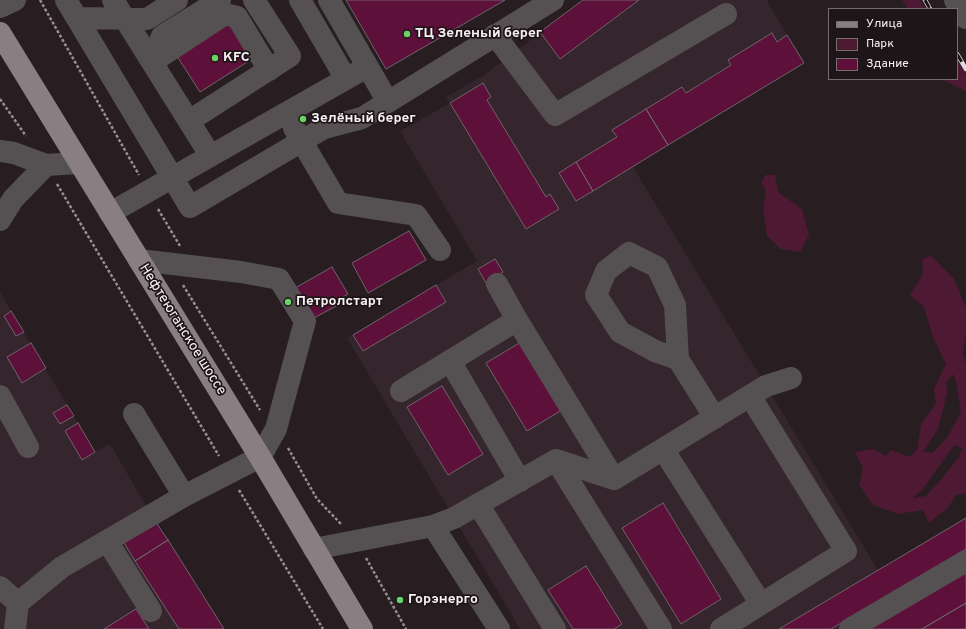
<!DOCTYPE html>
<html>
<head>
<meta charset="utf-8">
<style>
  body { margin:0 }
  #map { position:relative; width:966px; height:629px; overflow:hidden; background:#281e22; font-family:Overpass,sans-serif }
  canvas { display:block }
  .legend { position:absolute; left:828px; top:8px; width:130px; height:72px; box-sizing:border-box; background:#1e1519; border:1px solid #756d70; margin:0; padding:5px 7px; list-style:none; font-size:12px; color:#f8f1f3 }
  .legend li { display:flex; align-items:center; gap:8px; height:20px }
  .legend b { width:20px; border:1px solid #756d70 }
</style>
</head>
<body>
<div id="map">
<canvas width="966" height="629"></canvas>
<ul class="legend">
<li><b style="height:5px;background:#897f83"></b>Улица</li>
<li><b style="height:11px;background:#4e1933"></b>Парк</li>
<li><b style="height:11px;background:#5d103a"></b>Здание</li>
</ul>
</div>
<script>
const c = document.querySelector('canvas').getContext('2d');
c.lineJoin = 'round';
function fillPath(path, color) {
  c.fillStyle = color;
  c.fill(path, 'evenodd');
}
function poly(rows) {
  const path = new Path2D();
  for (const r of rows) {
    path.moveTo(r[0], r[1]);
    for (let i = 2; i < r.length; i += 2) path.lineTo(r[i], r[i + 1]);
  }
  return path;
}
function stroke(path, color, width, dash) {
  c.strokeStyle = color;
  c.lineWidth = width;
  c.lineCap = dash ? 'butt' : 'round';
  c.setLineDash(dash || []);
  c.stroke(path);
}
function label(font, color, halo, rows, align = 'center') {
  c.font = font + ' Overpass,sans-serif';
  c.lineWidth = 3.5;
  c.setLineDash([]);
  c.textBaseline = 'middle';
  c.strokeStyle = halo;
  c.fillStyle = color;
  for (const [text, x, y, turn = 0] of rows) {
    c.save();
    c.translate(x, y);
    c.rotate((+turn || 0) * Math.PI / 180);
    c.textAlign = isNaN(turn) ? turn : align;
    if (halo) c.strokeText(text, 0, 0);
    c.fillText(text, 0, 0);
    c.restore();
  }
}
const built = poly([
  [583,0,768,0,768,3,804,63,633,167,878,570,966,518,966,629,520,629,347,338,477,261,400,131,450,103,446,97,483,76],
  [0,292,95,452,110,444,155,521,224,629,0,629]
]);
const green = poly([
  [902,0,920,0,926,9,908,9],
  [957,60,966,75,966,91,945,81,945,79,957,79],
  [766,175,775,175,778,192,802,209,809,235,800,252,781,249,767,236,763,208,766,190,761,183],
  [931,256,954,279,966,308,966,333,963,353,966,366,966,493,956,495,948,508,929,523,923,510,898,514,873,505,859,485,863,468,855,452,873,449,886,456,891,450,910,457,917,449,921,425,936,403,934,389,946,364,933,337,924,307,910,295,923,274,922,259],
  [953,374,956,381,961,412,947,438,933,453,923,452,938,429,947,393,946,383],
  [954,445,962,448,959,457,943,477,926,496,913,498,922,490]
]);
const building = poly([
  [346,0,505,0,386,69,346,0],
  [583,0,639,0,560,59,540,32,583,0],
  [230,23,252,59,200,92,177,56,230,23],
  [772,33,777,42,787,35,804,63,668,145,646,109,682,87,686,93,731,65,728,60,772,33],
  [483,83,491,97,487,100,546,197,550,194,559,209,526,229,450,103,483,83],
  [646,109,668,145,593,191,576,162,617,137,612,130,646,109],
  [576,162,593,191,576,201,559,173,576,162],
  [409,231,426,260,368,293,352,263,409,231],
  [495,259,503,272,486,283,478,269,495,259],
  [332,267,348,294,336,301,338,305,312,319,295,288,332,267],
  [436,285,446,302,363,351,353,335,436,285],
  [11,311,24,332,16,336,4,316,11,311],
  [521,342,562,410,527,431,486,363,521,342],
  [31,343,46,368,22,383,7,357,31,343],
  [442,386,483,454,448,475,407,407,442,386],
  [67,405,74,416,60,424,53,413,67,405],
  [78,423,95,452,82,460,65,431,78,423],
  [663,503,721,599,681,624,622,528,663,503],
  [966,518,966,549,831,629,779,629,966,518],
  [155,521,168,540,135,561,123,541,155,521],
  [168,540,224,629,179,629,135,561,168,540],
  [586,566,622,624,614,629,573,629,548,590,586,566],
  [966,572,966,603,922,629,869,629,966,572],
  [966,603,966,629,922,629,966,603],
  [136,609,149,629,104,629,136,609]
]);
const path = poly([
  [40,0,139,175],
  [0,99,26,136],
  [57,184,219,456],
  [158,209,180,246],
  [183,285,260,410],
  [288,448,317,499,341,524],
  [239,490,323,629],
  [366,558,406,629]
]);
const minor = poly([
  [66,0,190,207,324,128,362,118,553,0],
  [113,0,210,155],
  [300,0,346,79],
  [329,0,388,102],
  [955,0,966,18],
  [0,7,15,0],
  [77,18,147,19,177,0],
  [495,35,555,115,726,14],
  [152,62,225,14,237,17,269,70],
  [152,62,162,36,220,0],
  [189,121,290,56,254,0],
  [294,128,338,203,416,215,440,250],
  [0,151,14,153,46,165,79,163],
  [110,213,367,67],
  [0,220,13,199,46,165],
  [497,284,517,320,614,479],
  [678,359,655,351,620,332,596,295,606,271,629,253,657,267,675,305,678,359,715,418],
  [450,361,520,481],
  [401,391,517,320],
  [0,396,28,447],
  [134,414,184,496],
  [663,449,761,604],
  [556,460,661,629],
  [478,504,555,629],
  [433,526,499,629],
  [107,541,151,611],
  [314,549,433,526,454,518,556,460,614,479,766,386,791,378],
  [0,587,18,603],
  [15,629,18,603,62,567,184,496,260,457,276,429,305,321,279,279,241,272,139,260],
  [721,629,846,551,750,396],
  [850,629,966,561]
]);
const major = poly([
  [0,33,260,457,362,629]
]);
const rail = poly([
  [925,0,930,9],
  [957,54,966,69]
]);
const markers = [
  [407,34,4,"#6ad364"],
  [215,58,4,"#6ad364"],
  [303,119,4,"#6ad364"],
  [288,302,4,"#6ad364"],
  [400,600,4,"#6ad364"]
];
const poiNames = [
  ["ТЦ Зеленый берег",415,34],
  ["KFC",223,58],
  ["Зелёный берег",311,119],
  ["Петролстарт",296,302],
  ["Горэнерго",408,600]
];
const streetNames = [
  ["Нефтеюганское шоссе",182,330,58]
];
fillPath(built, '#35252c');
fillPath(green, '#4e1933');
fillPath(building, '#5d103a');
stroke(building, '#6f6468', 1);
stroke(path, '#968e91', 2.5, [3, 2]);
stroke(minor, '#555152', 22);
stroke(major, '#897f83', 22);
stroke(rail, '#e0d9db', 4.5);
stroke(rail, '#1e1519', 3, [9]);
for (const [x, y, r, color] of markers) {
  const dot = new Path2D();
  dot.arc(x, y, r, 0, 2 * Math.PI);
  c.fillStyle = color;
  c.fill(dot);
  stroke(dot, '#1e1519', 1.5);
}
label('bold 14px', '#f8f1f3', '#1e1519', poiNames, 'left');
label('14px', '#f8f1f3', '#1e1519', streetNames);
</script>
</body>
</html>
